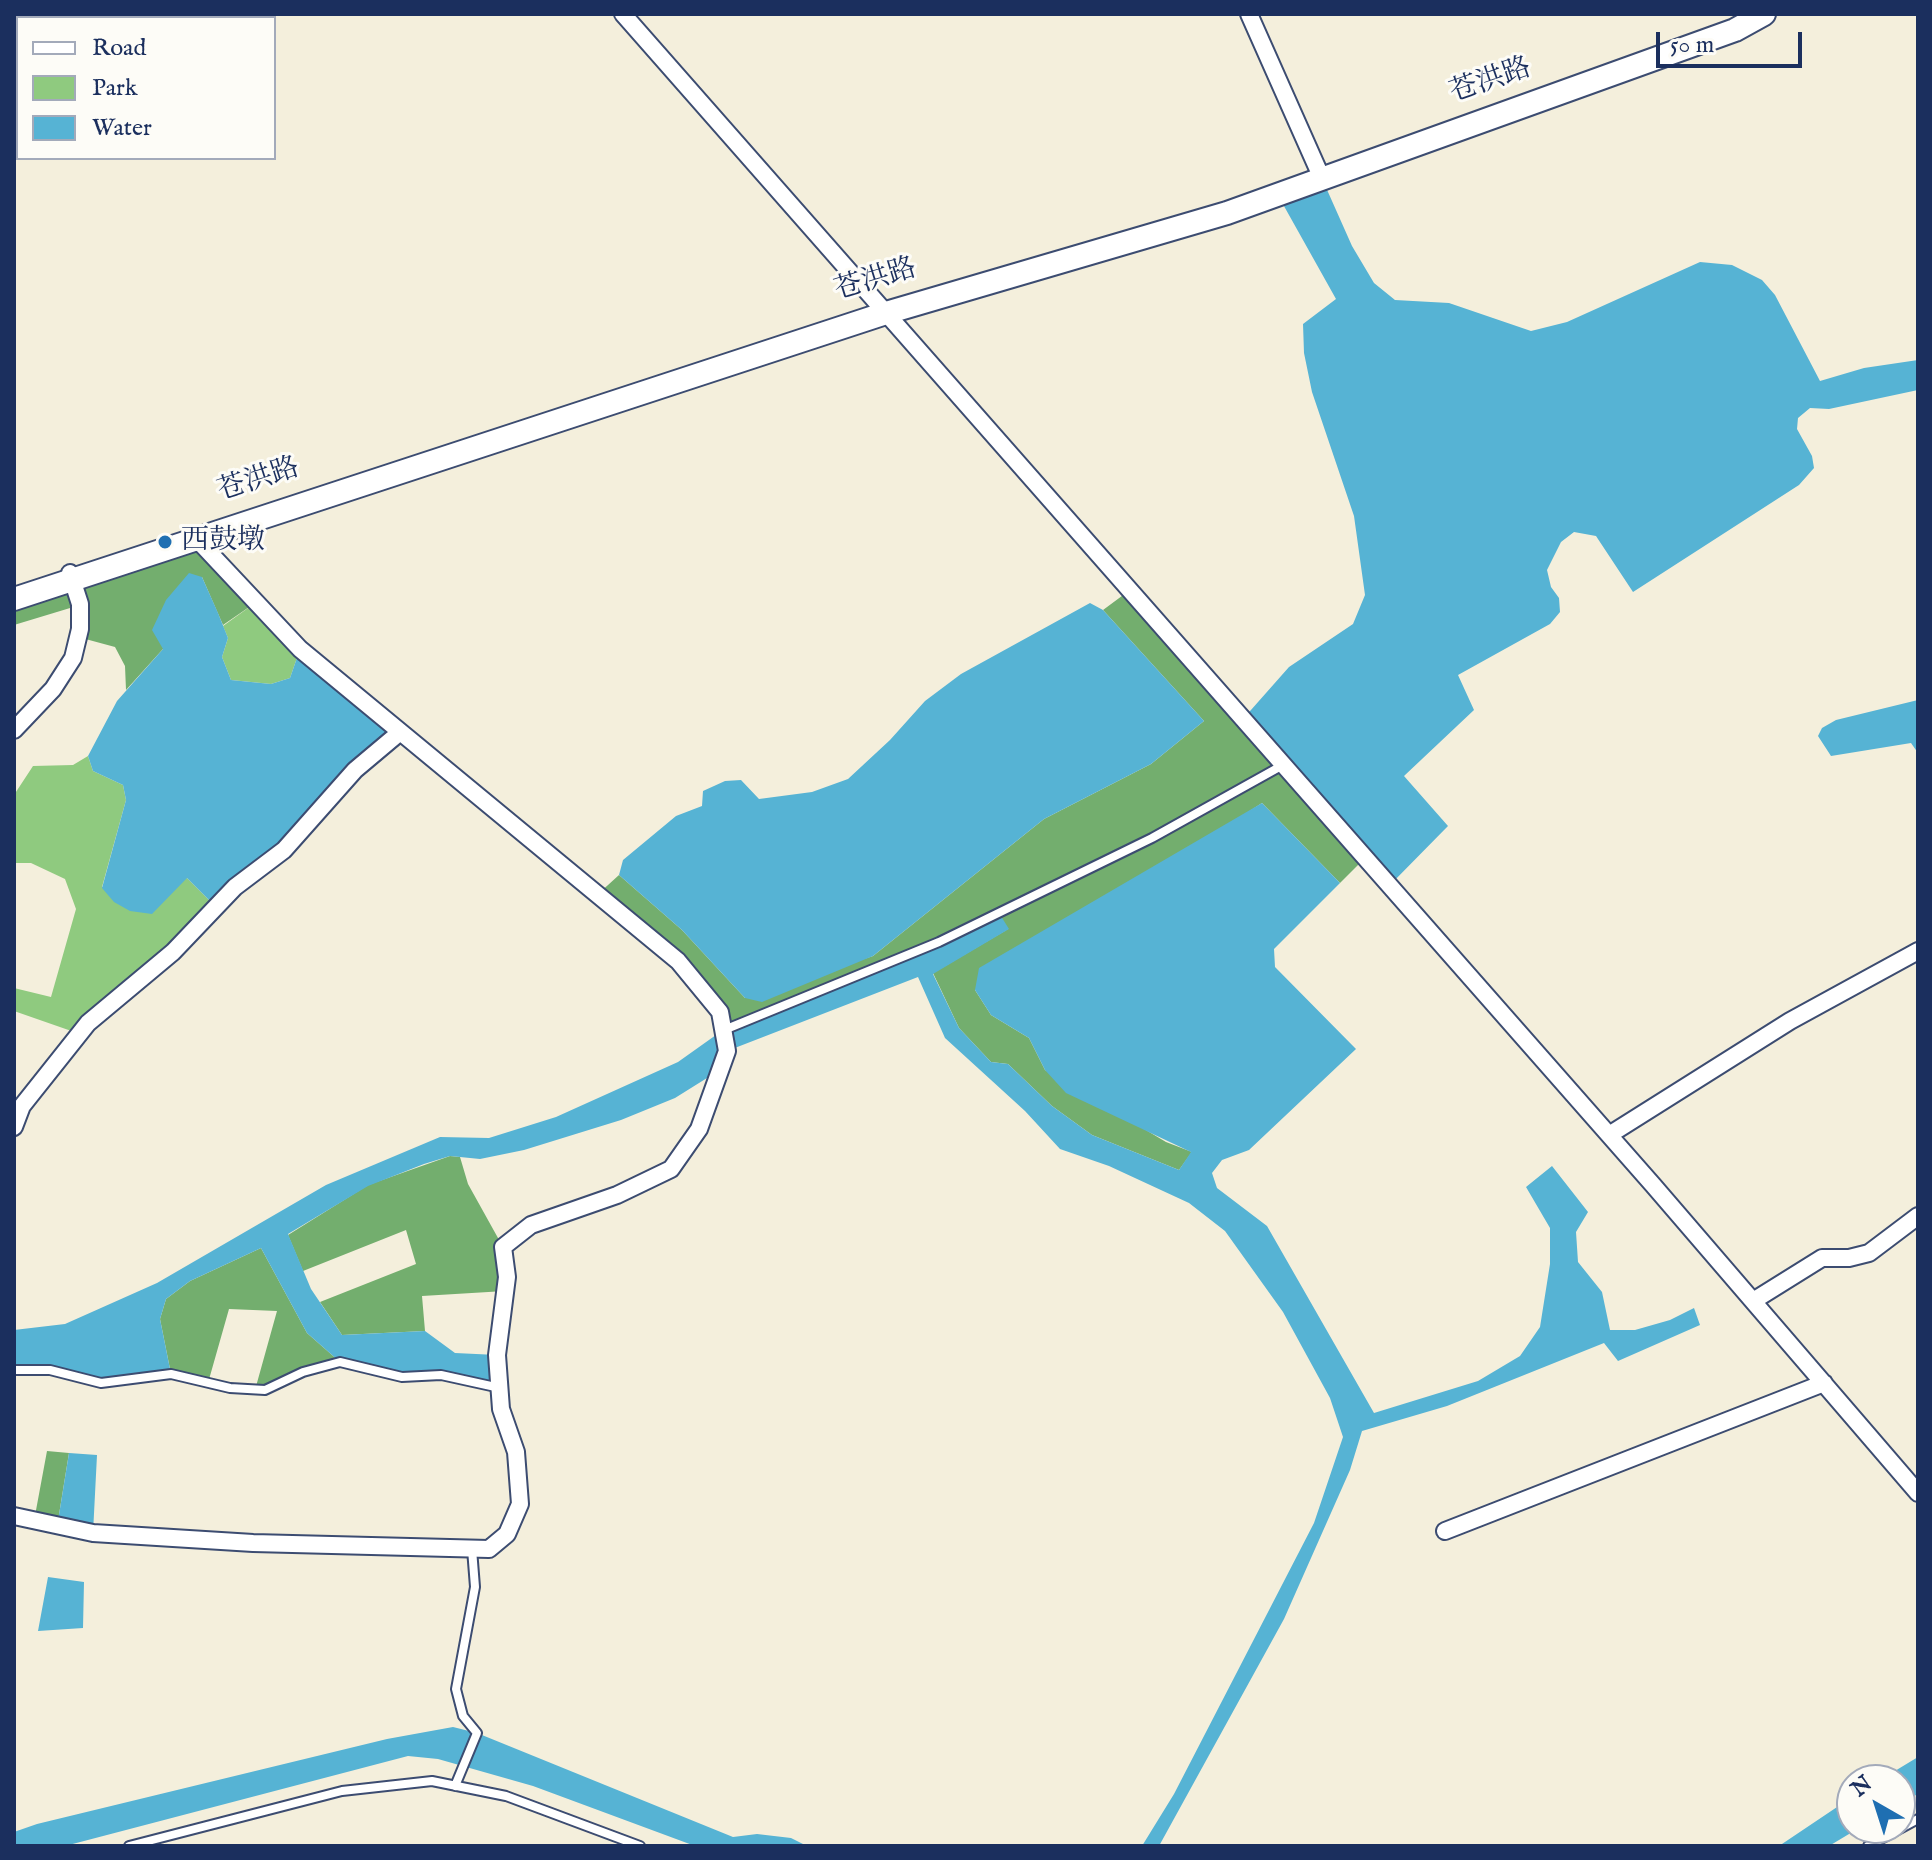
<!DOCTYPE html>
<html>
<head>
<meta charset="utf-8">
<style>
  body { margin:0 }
  #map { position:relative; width:1932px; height:1860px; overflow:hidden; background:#f4efdc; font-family:"IM FELL English",serif }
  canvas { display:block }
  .frame { position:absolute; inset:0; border:16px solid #1b2f5e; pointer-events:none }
  .legend { position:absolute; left:16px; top:16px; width:260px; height:144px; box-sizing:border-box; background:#fdfcf7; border:2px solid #a3aaba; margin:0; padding:10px 14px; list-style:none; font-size:24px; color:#1b2f5e }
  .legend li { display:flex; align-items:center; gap:16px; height:40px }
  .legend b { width:40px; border:2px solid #a3aaba }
  .north { position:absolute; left:1836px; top:1764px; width:80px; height:80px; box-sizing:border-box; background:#fdfcf7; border:2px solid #a3aaba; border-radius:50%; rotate:321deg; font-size:22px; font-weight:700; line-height:32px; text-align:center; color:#1b2f5e }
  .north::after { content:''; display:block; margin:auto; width:28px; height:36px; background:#1f6fb2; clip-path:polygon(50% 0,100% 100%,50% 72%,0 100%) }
  .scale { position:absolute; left:1656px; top:32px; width:146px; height:36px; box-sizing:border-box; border:4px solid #1b2f5e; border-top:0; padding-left:10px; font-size:24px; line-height:28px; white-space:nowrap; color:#1b2f5e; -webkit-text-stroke:6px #fdfcf7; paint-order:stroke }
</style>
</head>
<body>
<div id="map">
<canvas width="1932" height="1860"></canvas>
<div class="frame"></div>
<ul class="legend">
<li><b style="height:10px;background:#fff"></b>Road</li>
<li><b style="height:22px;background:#8fca7f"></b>Park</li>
<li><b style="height:22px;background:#56b3d4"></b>Water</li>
</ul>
<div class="north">N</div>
<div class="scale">50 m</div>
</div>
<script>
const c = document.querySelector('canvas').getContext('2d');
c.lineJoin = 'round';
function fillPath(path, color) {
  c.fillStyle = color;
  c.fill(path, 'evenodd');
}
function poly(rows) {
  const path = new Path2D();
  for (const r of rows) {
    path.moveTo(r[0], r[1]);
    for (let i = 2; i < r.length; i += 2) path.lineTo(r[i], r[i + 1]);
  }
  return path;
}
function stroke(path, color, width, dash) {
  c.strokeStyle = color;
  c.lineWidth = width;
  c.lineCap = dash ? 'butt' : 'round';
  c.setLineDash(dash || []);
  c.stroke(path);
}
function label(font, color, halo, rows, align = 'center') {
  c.font = font + ' "IM FELL English","Noto Serif SC",serif';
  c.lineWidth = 6;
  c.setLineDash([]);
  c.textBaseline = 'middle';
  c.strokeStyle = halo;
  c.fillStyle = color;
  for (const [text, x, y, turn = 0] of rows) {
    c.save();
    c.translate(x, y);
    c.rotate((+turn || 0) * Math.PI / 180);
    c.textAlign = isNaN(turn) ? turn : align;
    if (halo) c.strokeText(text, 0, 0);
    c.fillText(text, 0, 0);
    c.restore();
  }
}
const green = poly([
  [255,603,300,649,290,678,271,684,231,680,222,657,228,638,223,626],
  [88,756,93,771,123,785,126,800,102,887,187,878,217,908,80,1034,14,1011,14,988,51,997,76,909,65,879,31,863,14,863,14,795,33,766,73,765]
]);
const forest = poly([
  [192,534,255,603,223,625,202,577,163,649,126,690,125,666,115,647,78,637,80,605,14,625,14,592],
  [1130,590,1365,858,1340,883,1262,803,975,990,991,1015,1029,1038,1045,1070,1166,1142,1192,1152,1179,1170,1092,1135,1052,1106,1008,1064,991,1062,959,1028,933,973,1008,929,723,1030,678,961,597,895,619,875,682,930,745,998,873,956,1044,819,1151,764,1204,721,1103,610],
  [450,1156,460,1157,468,1184,503,1247,505,1291,422,1296,425,1331,342,1335,320,1302,416,1264,406,1230,303,1271,288,1235,368,1185],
  [261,1248,307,1333,340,1362,255,1390,277,1311,229,1309,208,1383,171,1374,160,1319,166,1299,190,1281],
  [47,1451,69,1453,57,1527,34,1521]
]);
const water = poly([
  [1320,174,1352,246,1374,283,1395,300,1449,303,1531,331,1567,322,1700,262,1732,265,1762,280,1775,295,1820,381,1864,368,1918,360,1918,390,1829,409,1810,408,1798,418,1797,429,1812,456,1814,468,1799,485,1633,592,1596,536,1574,532,1561,542,1547,570,1551,587,1559,598,1560,612,1550,624,1458,675,1474,710,1404,776,1448,826,1389,886,1243,719,1289,667,1353,624,1365,595,1354,516,1312,392,1304,353,1303,324,1336,299,1275,190],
  [189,573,202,577,218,613,228,638,222,657,231,680,271,684,290,678,300,649,399,733,217,908,187,878,152,914,130,911,114,902,102,888,126,800,123,785,93,771,88,756,117,701,163,649,152,630,166,600],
  [1090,603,1103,610,1204,721,1151,764,1044,819,873,956,762,1002,745,998,682,930,619,875,623,860,676,816,702,806,703,791,725,781,741,780,759,799,812,792,848,779,890,740,925,701,961,674],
  [1918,700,1918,753,1911,743,1831,756,1818,736,1822,728,1836,720],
  [1262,803,1340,883,1274,949,1275,967,1356,1049,1249,1150,1222,1160,1212,1173,1217,1188,1267,1226,1374,1413,1478,1381,1520,1356,1540,1327,1550,1264,1550,1228,1526,1187,1552,1166,1588,1212,1576,1232,1578,1262,1602,1292,1610,1330,1635,1330,1670,1320,1694,1308,1700,1325,1618,1361,1604,1343,1447,1406,1362,1431,1350,1470,1284,1619,1159,1846,1142,1846,1174,1794,1314,1523,1343,1437,1330,1398,1283,1312,1225,1231,1189,1203,1109,1166,1060,1149,1025,1111,945,1038,918,977,727,1051,707,1078,675,1098,621,1120,524,1150,480,1159,450,1156,424,1164,368,1186,288,1234,311,1289,342,1335,425,1331,455,1353,497,1355,500,1388,441,1375,402,1377,340,1362,307,1333,261,1248,190,1281,166,1299,160,1319,171,1374,101,1383,50,1370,14,1370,14,1330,65,1324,157,1283,326,1185,440,1137,489,1138,556,1117,678,1062,723,1030,999,913,1009,929,933,974,959,1028,991,1062,1008,1064,1052,1106,1092,1135,1179,1170,1191,1152,1066,1093,1045,1070,1029,1038,991,1015,975,990,979,968],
  [69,1453,97,1455,93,1533,57,1527],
  [48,1577,84,1582,83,1628,38,1631],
  [453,1727,477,1733,733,1837,757,1834,791,1838,807,1846,695,1846,533,1786,438,1759,408,1756,65,1846,14,1846,14,1832,37,1824,387,1739],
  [1918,1757,1918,1794,1900,1804,1900,1780,1880,1780],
  [1852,1797,1852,1828,1859,1828,1829,1846,1779,1846]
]);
const lane = poly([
  [724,1030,939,942,1152,838,1283,765],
  [14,1370,50,1370,101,1383,171,1374,230,1388,265,1390,303,1372,340,1362,402,1377,441,1375,500,1388],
  [455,1786,477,1733,463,1716,456,1689,475,1587,472,1549],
  [129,1846,342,1791,432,1781,506,1796,640,1846],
  [1868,1846,1918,1819]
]);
const street = poly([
  [623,14,1653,1185,1918,1493],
  [1249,14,1320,174],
  [14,730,53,689,73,658,80,629,80,604,70,573],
  [14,1127,22,1106,88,1023,173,952,235,887,284,850,355,770,399,733],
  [1609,1135,1790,1021,1918,951],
  [1753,1301,1822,1258,1849,1258,1869,1253,1918,1216],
  [14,1516,93,1533,253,1543,489,1549,507,1534,520,1504,516,1452,501,1409,497,1355,507,1277,503,1247,531,1225,617,1195,671,1169,699,1129,727,1051,720,1012,678,961,300,649,192,534],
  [1445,1531,1824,1383]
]);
const secondary = poly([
  [14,599,886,313,1227,213,1735,30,1764,14]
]);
const markers = [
  [165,542,8,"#1f6fb2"]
];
const streetNames = [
  ["苍洪路",1491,82,-19],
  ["苍洪路",876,281,-17],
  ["苍洪路",259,481,-18]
];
const poiNames = [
  ["西鼓墩",181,542]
];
fillPath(green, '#8fca7f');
fillPath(forest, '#73ae6e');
fillPath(water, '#56b3d4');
stroke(lane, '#3c4c71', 12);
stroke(street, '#3c4c71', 20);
stroke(secondary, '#3c4c71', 26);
stroke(lane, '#fff', 8);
stroke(street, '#fff', 16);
stroke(secondary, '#fff', 22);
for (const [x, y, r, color] of markers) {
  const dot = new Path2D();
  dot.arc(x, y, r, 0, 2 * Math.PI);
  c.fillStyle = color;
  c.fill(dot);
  stroke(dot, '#fdfcf7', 3);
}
label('28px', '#1b2f5e', '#fdfcf7', streetNames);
label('28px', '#1b2f5e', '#fdfcf7', poiNames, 'left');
</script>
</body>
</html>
